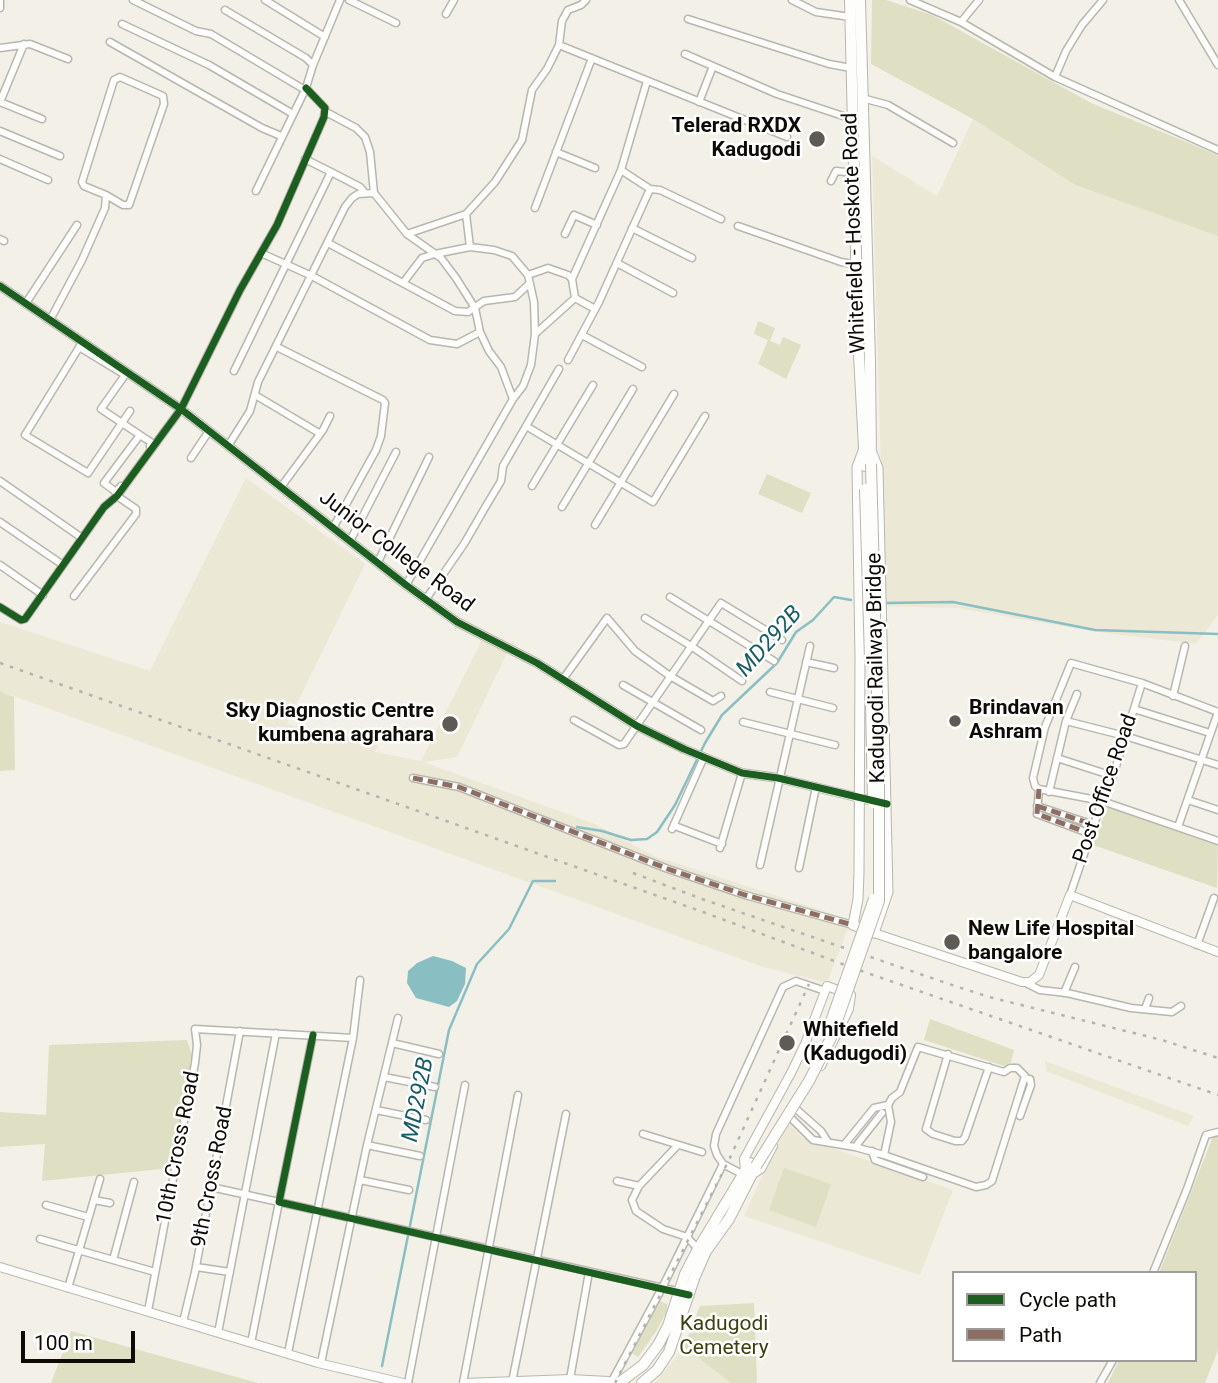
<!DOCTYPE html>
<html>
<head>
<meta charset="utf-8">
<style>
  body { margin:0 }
  #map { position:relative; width:1218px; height:1383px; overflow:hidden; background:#f3f0e7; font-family:Roboto,sans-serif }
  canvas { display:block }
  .legend { position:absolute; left:952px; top:1271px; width:245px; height:91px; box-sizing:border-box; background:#fff; border:2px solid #9e9d9b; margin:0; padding:9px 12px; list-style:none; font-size:21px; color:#0d0b06 }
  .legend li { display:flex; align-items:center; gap:14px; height:35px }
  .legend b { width:35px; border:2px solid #9e9d9b }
  .scale { position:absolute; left:21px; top:1331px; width:114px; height:32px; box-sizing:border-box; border:4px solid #0d0b06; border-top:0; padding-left:9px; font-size:21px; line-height:24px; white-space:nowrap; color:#0d0b06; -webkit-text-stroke:5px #fff; paint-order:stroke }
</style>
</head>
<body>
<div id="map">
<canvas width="1218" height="1383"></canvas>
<ul class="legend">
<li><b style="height:9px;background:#1b5e20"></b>Cycle path</li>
<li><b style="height:9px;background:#8d6e63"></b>Path</li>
</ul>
<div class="scale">100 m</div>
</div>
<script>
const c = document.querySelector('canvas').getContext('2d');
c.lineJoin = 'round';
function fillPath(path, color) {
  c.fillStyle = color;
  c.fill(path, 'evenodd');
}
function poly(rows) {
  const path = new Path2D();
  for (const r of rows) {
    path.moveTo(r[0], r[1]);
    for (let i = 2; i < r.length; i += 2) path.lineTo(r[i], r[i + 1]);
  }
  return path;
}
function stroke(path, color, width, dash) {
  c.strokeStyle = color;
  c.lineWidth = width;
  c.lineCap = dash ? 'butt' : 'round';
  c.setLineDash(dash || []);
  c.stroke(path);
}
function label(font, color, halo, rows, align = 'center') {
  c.font = font + ' Roboto,sans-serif';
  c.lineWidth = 5;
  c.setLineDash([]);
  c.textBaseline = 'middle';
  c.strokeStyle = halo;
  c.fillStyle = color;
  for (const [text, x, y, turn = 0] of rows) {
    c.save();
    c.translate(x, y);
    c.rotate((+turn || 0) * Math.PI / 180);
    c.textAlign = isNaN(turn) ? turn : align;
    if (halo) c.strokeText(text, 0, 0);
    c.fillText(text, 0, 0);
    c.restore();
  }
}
const built = poly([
  [973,119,1075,185,1218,236,1218,615,1196,644,1091,631,957,608,885,606,872,156,937,196],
  [246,478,365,564,287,724,378,745,375,752,421,761,482,640,507,653,457,757,423,762,595,824,654,856,851,920,827,983,760,966,0,691,0,622,150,671],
  [1045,1061,1194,1116,1188,1126,1046,1071],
  [787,1122,803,1138,953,1190,920,1275,744,1216],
  [684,1347,731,1383,655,1383]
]);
const green = poly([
  [872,0,886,0,932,15,1091,103,1218,155,1218,236,1075,185,973,119,871,64],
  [758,321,775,328,770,341,780,345,783,337,801,345,786,379,758,364,768,340,754,334],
  [767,474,811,493,802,513,758,494],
  [0,691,14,697,15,770,0,771],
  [1107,807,1218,846,1217,888,1093,845],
  [930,1019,1014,1050,1011,1062,1004,1066,924,1040],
  [187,1040,192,1056,171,1168,42,1181,45,1144,0,1147,0,1112,46,1115,49,1045],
  [1214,1134,1218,1136,1218,1350,1205,1383,1108,1383,1119,1360,1195,1360,1195,1273,1159,1273],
  [784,1168,831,1184,816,1227,769,1210],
  [658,1300,667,1304,667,1311,657,1330,638,1357,630,1352],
  [754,1303,757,1379,756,1383,731,1383,684,1347,700,1306],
  [71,1331,258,1383,51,1383]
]);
const water = poly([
  [433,956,452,961,466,968,465,984,457,1001,449,1007,416,998,407,983,408,971,417,963]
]);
const stream = poly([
  [885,603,953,602,1095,630,1218,634],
  [577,827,602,831,631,840,647,839,657,832,675,805,705,743,722,715,777,663,796,632,813,620,834,597,851,600],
  [382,1366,449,1030,477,964,509,929,533,881,555,881]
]);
const minor = poly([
  [133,0,196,31,211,34,305,90],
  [265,0,325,37],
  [349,0,396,23],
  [792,0,816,12,850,17],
  [910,0,961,22,1055,77,1218,150],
  [1179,0,1218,65],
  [0,8,0,0],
  [225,10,306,58,313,65],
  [446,14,454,0],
  [688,19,829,64,851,68],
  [961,22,979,0],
  [122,24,209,65,293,114],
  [110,42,262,128,281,136],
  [559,45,787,137],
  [0,48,30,44,68,59],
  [685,54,777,94,852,119],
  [1055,77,1066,51,1082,25,1103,0],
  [862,98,888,105,953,143],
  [0,102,24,44],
  [0,102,42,119],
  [699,102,713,66],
  [326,112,356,128,365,137,370,152,374,193,407,234,441,258,456,278,475,308,480,332,489,351,501,367,513,399,406,585],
  [0,131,60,156],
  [556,152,595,168],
  [0,159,48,180],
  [331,172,360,187,365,193],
  [831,181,836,171,854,173],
  [650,189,660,190,721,219],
  [256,191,306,88,313,65,340,0],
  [535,208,592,58],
  [738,226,841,262,859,265],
  [632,228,692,258],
  [407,234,466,214],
  [565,234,574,215,597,225],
  [0,239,4,241],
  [328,243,455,311,468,312,484,301,515,297,529,284],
  [470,247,466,214,495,182,522,140,532,90,547,69,559,45,562,21,568,10,581,5,586,0],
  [261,253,312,276,430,340,457,344,480,332],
  [617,263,673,293],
  [528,275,548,268,568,275,572,279,575,298,595,309],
  [572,279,621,170,647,81],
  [403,283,422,258,435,254,470,247,494,250,512,256,528,275,534,302,535,334,531,365,523,386,513,399],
  [26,303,77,225],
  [50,320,82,260,105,208,106,195,84,186,82,182,114,80,120,77,163,96,164,104,129,205,123,205,106,195],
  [535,334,575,298],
  [582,335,642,367],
  [80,346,25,435,88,473,130,411],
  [79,347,125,375,101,409,152,443,150,446],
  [277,347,383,400,385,403,381,436,376,450,333,528],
  [568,360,599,302,650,189,621,170],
  [234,371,331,172,305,159],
  [255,395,319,433],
  [526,426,653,502,705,416],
  [228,446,250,411,258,382,345,207,352,198,358,194,374,193],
  [191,458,209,431],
  [0,481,82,538],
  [121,486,116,492,104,483,140,435],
  [532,486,593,385],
  [281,487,323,430,330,416],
  [562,507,633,389],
  [0,522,63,565],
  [595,525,674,394],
  [350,541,396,452],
  [378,562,429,457],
  [0,565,43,595],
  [74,596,136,514,136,509,117,496],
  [670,597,774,661],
  [426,599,464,544,486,506,501,481,503,466,559,369],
  [0,607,21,620,25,619,104,507,117,496,181,409,240,290,277,225,324,117,325,108,306,88],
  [645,618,691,646,742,681],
  [806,662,834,668],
  [563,679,607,618,635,651,670,676,713,701,721,696],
  [623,685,701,730],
  [770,692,833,708],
  [1173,696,1185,646],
  [1134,709,1210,733],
  [1218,712,1142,683,1071,663,1045,727,1033,778,1035,786,1039,789,1102,801,1218,841],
  [574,720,619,745,624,744,721,603,782,640],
  [1066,721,1077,694],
  [743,722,835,745],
  [1057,758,1113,776],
  [413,778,459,787,668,869,745,895,853,925],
  [1039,789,1037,814,1091,834],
  [1049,792,1066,721,1125,736,1218,765],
  [1188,800,1218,810],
  [1037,806,1094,825],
  [675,826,722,844],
  [1178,827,1218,712],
  [672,829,704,757],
  [720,848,742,773],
  [760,865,810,646],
  [799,868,816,787],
  [1070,895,1102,801,1113,776,1142,683],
  [1197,945,1214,898],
  [1026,983,1040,990,1067,993,1131,1008,1172,1012,1181,1006],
  [1064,993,1075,967],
  [1145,1009,1149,998],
  [313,1035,279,1202,681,1292],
  [392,1043,439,1054],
  [918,1047,1004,1072,1010,1068,1017,1068,1025,1076,992,1181,986,1185,976,1187,884,1155,891,1122,888,1105,892,1098,900,1092,918,1047],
  [948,1054,926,1129,933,1134,955,1141,962,1141,965,1137,989,1067],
  [384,1077,435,1087],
  [795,1108,821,1131,828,1142],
  [376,1110,426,1120],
  [1020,1116,1031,1085,1030,1079,1025,1079],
  [790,1117,813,1140,855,1147,884,1155],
  [643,1134,702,1152],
  [367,1145,420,1156],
  [844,1145,874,1108,888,1105],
  [855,1147,882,1113],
  [872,1151,875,1160,923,1177],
  [742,1174,723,1164,717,1155,714,1146,716,1134,783,987,796,981,825,991],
  [360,1180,409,1190],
  [617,1181,639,1186,678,1145],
  [639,1186,632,1200,636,1211,663,1229,687,1237,698,1249],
  [211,1187,279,1202,251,1343],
  [94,1200,110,1203],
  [46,1205,88,1217],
  [40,1239,155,1272],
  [113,1260,134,1182],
  [196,1267,230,1272],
  [1153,1273,1187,1189,1206,1135,1218,1132],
  [68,1288,100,1179],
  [148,1311,195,1063,197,1045,195,1029,353,1038],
  [183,1322,195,1272,240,1031],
  [218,1333,276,1033],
  [288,1353,353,1038,360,980],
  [321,1363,367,1145,398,1018],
  [570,1379,589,1272],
  [612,1381,662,1288,723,1164],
  [512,1382,566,1114],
  [408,1383,465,1085],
  [463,1383,518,1095],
  [1100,1383,1113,1360]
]);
const tertiary = poly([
  [0,286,181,409,406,585,457,622,537,663,637,726,684,749,742,773,778,778,877,802],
  [874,933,1022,982,1030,982,1039,975,1070,895,1218,952],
  [745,1172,744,1159,791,1073,805,1044,827,986,851,995,849,1009,821,1066],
  [750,1176,761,1169,773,1146],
  [0,1267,318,1363,403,1383],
  [464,1383,570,1379,609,1381,616,1383]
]);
const secondary = poly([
  [863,451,857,467,860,658,859,873,858,899,853,925,874,933,888,892,878,468,872,453]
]);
const primary = poly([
  [850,0,858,337,865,466],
  [860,0,870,361,871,464],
  [619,1383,643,1365,658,1345,668,1326,685,1274,698,1249,750,1163],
  [642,1383,657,1370,669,1352,695,1276,706,1251,729,1219,756,1166]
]);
const rail = poly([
  [0,663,703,912,853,968,1218,1095],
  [633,873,702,899,949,984,989,997,1162,1040,1218,1058],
  [615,1383,729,1160,809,984]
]);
const primaryBridge = poly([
  [865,489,870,660],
  [871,703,873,803],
  [828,1030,874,899],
  [756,1166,809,1081,831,1038,879,901,879,766,871,464]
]);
const quiet = poly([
  [413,778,459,787,668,869,745,895,853,925],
  [1039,789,1037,814,1091,834],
  [1037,806,1094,825]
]);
const cycleway = poly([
  [0,286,181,409,406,585,457,622,537,663,637,726,684,749,742,773,778,778,887,804],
  [0,607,21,620,25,619,104,507,117,496,181,409,240,290,277,225,324,117,325,108,306,88],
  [313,1035,279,1202,689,1295]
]);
const markers = [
  [817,139,9,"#5e5b55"],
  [955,721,7,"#5e5b55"],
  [450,724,9,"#5e5b55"],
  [952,942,9,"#5e5b55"],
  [787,1043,9,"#5e5b55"]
];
const poiNames = [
  ["Telerad RXDX",801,127,"right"],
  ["Kadugodi",801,151,"right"],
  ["Brindavan",969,709],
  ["Ashram",969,733],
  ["Sky Diagnostic Centre",434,712,"right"],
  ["kumbena agrahara",434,736,"right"],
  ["New Life Hospital",968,930],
  ["bangalore",968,954],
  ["Whitefield",803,1031],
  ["(Kadugodi)",803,1055]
];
const streetNames = [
  ["Whitefield - Hoskote Road",855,233,-92],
  ["Junior College Road",396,552,37],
  ["Kadugodi Railway Bridge",877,668,-91],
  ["Post Office Road",1106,789,-71],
  ["10th Cross Road",179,1148,-79],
  ["9th Cross Road",213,1177,-79]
];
const parkNames = [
  ["Kadugodi",724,1325],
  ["Cemetery",724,1349]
];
const waterNames = [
  ["MD292B",770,642,-48],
  ["MD292B",419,1100,-79]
];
fillPath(built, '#ece8d6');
fillPath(green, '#dfdfc3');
fillPath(water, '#89bfc3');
stroke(stream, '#89bfc3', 2.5);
stroke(minor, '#b9b6af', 9);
stroke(tertiary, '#b9b6af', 10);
stroke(secondary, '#b9b6af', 11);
stroke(primary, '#b9b6af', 12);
stroke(minor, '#fdfdfb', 6);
stroke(tertiary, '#fdfdfb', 8);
stroke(secondary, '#fdfdfb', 9);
stroke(primary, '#fdfdfb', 10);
stroke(rail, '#b3b3b1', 2.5, [3.5, 7]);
stroke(primaryBridge, '#b9b6af', 12, []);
stroke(primaryBridge, '#fdfdfb', 10);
stroke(quiet, '#8d6e63', 5, [10, 5]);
stroke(cycleway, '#1b5e20', 7);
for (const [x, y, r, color] of markers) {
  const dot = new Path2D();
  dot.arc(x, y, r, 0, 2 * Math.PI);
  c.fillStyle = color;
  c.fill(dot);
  stroke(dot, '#fff', 2.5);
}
label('bold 21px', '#0d0b06', '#fff', poiNames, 'left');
label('21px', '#0d0b06', '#fff', streetNames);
label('21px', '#3f4012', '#fff', parkNames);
label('italic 23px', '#195c63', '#fff', waterNames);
</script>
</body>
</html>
